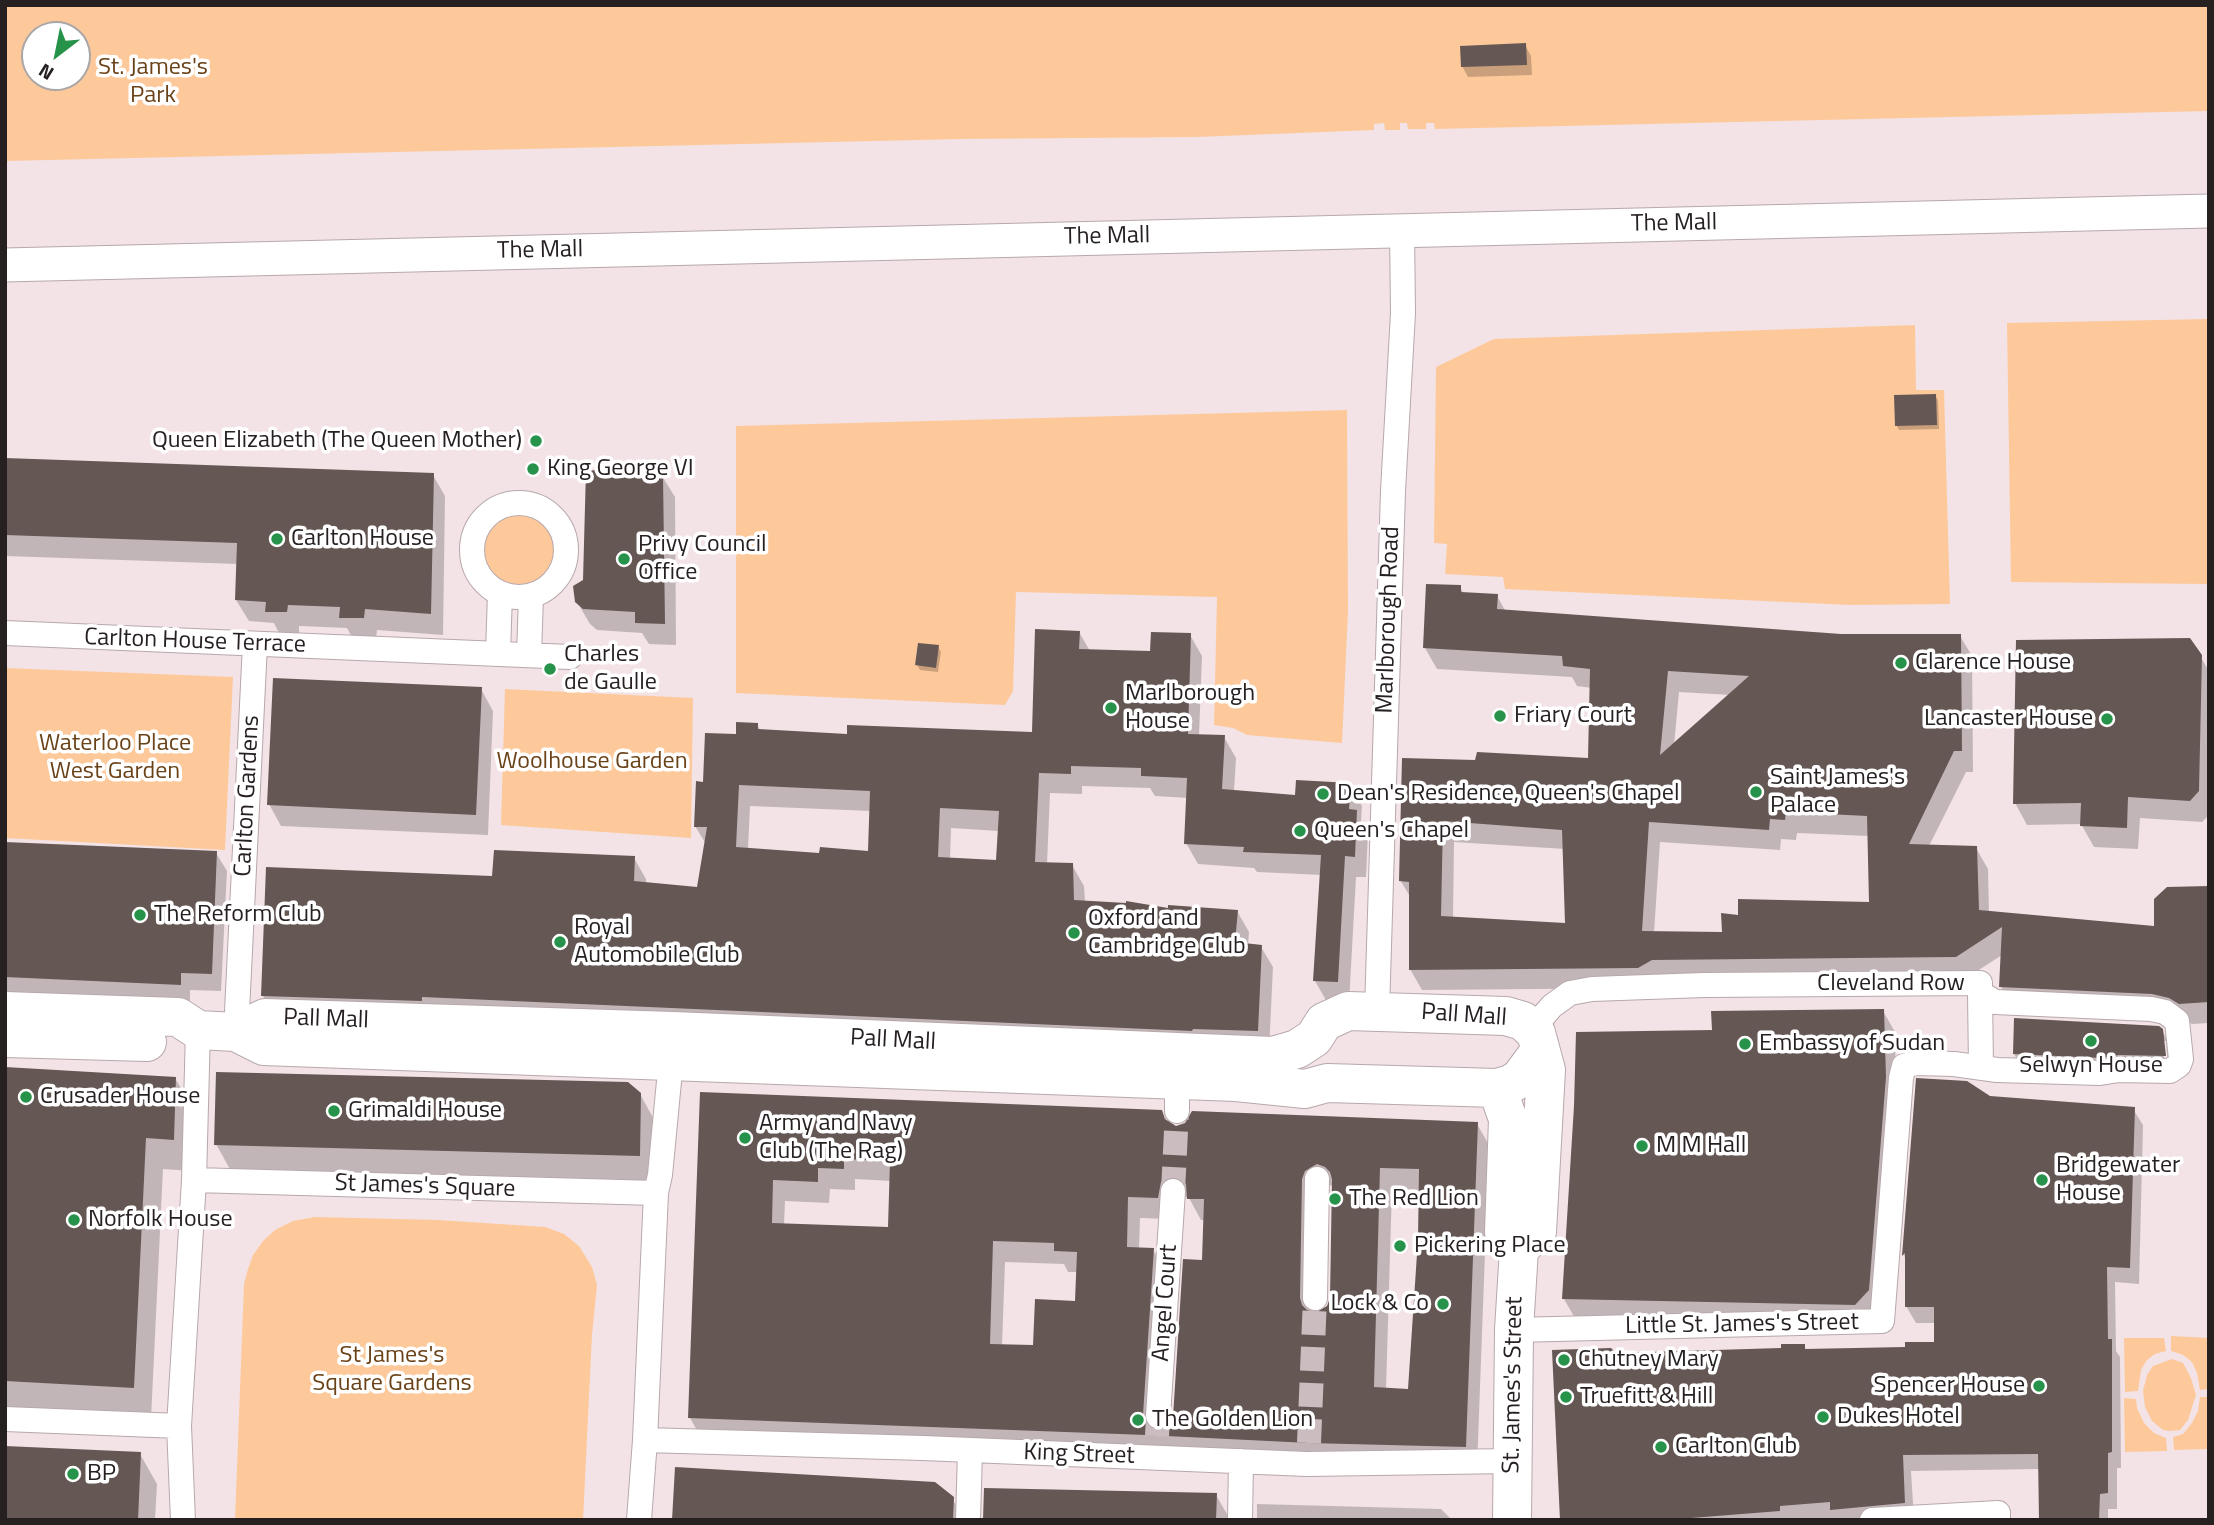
<!DOCTYPE html>
<html>
<head>
<meta charset="utf-8">
<style>
  body { margin:0 }
  #map { position:relative; width:2214px; height:1525px; overflow:hidden; background:#f3e3e6; font-family:"Titillium Web",sans-serif }
  canvas { display:block }
  .frame { position:absolute; inset:0; border:7px solid #262021; pointer-events:none }
  .north { position:absolute; left:21px; top:21px; width:70px; height:70px; box-sizing:border-box; background:#fff; border:2px solid #a8a6a6; border-radius:50%; rotate:212deg; font-size:19px; font-weight:700; line-height:28px; text-align:center; color:#262021 }
  .north::after { content:''; display:block; margin:auto; width:24px; height:32px; background:#26924a; clip-path:polygon(50% 0,100% 100%,50% 72%,0 100%) }
</style>
</head>
<body>
<div id="map">
<canvas width="2214" height="1525"></canvas>
<div class="frame"></div>
<div class="north">N</div>
</div>
<script>
const c = document.querySelector('canvas').getContext('2d');
c.lineJoin = 'round';
function fillPath(path, color) {
  c.fillStyle = color;
  c.fill(path, 'evenodd');
}
function poly(rows) {
  const path = new Path2D();
  for (const r of rows) {
    if (r.length === 3) {
      path.moveTo(r[0] + r[2], r[1]);
      path.arc(r[0], r[1], r[2], 0, 2 * Math.PI);
      continue;
    }
    path.moveTo(r[0], r[1]);
    for (let i = 2; i < r.length; i += 2) path.lineTo(r[i], r[i + 1]);
  }
  return path;
}
function stroke(path, color, width, dash) {
  c.strokeStyle = color;
  c.lineWidth = width;
  c.lineCap = dash ? 'butt' : 'round';
  c.setLineDash(dash || []);
  c.stroke(path);
}
function label(font, color, halo, rows, align = 'center') {
  c.font = font + ' "Titillium Web",sans-serif';
  c.lineWidth = 7;
  c.setLineDash([]);
  c.textBaseline = 'middle';
  c.strokeStyle = halo;
  c.fillStyle = color;
  for (const [text, x, y, turn = 0] of rows) {
    c.save();
    c.translate(x, y);
    c.rotate((+turn || 0) * Math.PI / 180);
    c.textAlign = isNaN(turn) ? turn : align;
    if (halo) c.strokeText(text, 0, 0);
    c.fillText(text, 0, 0);
    c.restore();
  }
}
const green = poly([
  [5,5,2209,5,2209,111,1435,129,1434,123,1426,123,1426,129,1408,129,1407,123,1400,123,1400,130,1385,130,1384,123,1374,124,1374,130,1197,137,961,139,5,161],
  [35,35,77,35,77,77,35,77],
  [2209,319,2209,584,2011,582,2007,323],
  [1915,325,1916,390,1944,390,1950,604,1850,605,1505,589,1503,577,1445,574,1447,544,1434,543,1436,367,1494,339],
  [1347,410,1348,611,1342,743,1247,735,1233,728,1214,725,1217,597,1016,592,1013,691,1005,705,736,693,736,426],
  [519,550,36],
  [5,668,233,677,225,850,5,838],
  [505,689,693,698,691,838,501,825],
  [315,1217,438,1220,545,1227,564,1234,579,1246,592,1267,597,1285,592,1335,583,1520,235,1520,244,1284,248,1269,253,1255,263,1241,275,1230,293,1221],
  [2171,1336,2209,1338,2209,1389,2200,1390,2197,1373,2192,1362,2183,1355,2171,1351],
  [2124,1338,2164,1338,2166,1351,2155,1354,2147,1360,2141,1370,2138,1391,2125,1392],
  [2172,1359,2183,1363,2191,1378,2196,1395,2188,1420,2180,1430,2170,1431,2163,1430,2152,1421,2145,1407,2143,1391,2147,1375,2153,1366],
  [2200,1397,2209,1397,2209,1449,2174,1450,2173,1437,2183,1434,2192,1423,2198,1411],
  [2124,1398,2136,1399,2137,1408,2144,1423,2154,1433,2166,1438,2167,1451,2125,1452]
]);
const shadow = poly([
  [1525,45,1531,56,1532,75,1468,77,1462,66],
  [1935,396,1938,400,1939,429,1899,430,1897,426],
  [5,460,433,475,445,496,443,635,377,630,376,639,353,639,347,628,299,626,299,633,279,633,274,623,249,621,236,600,238,564,5,556],
  [662,476,675,497,676,645,649,644,642,633,597,630,590,624,577,602,585,581],
  [1460,587,1464,594,1497,596,1506,612,1841,636,1960,636,1972,656,1973,772,1966,772,1929,846,1976,848,1988,869,1989,913,2155,928,2209,887,2209,1023,2192,1024,2182,1018,2013,1008,2001,987,2002,955,1968,977,1651,988,1422,990,1410,969,1411,898,1400,880,1477,762,1590,760,1592,688,1577,686,1572,677,1437,669,1425,648],
  [1679,692,1731,695,1674,745],
  [1797,833,1869,836,1871,904,1739,916,1724,934,1654,933,1660,842,1780,850,1781,839,1796,840],
  [1454,842,1565,849,1567,925,1453,918],
  [1079,632,1090,651,1152,653,1190,635,1202,656,1199,736,1224,737,1236,758,1234,791,1297,797,1350,785,1362,806,1361,821,1368,832,1366,877,1356,877,1349,1003,1327,1002,1315,981,1322,875,1257,872,1254,868,1198,864,1186,843,1188,798,1155,796,1150,788,1082,786,1082,794,1050,793,1047,864,1072,865,1084,886,1085,902,1169,910,1237,911,1249,932,1248,945,1261,947,1273,967,1269,1051,275,1017,263,996,494,878,634,858,646,879,646,884,699,889,706,844,695,826,705,784,737,736,757,725,761,731,848,736,1034,734],
  [750,806,871,811,869,853,821,855,748,849],
  [951,828,999,831,998,862,950,859],
  [938,647,941,652,938,672,920,670,917,665],
  [2200,656,2209,671,2209,815,2202,822,2140,818,2138,849,2094,847,2081,824,2027,825,2015,803],
  [481,689,493,711,488,835,281,826,269,804],
  [5,844,216,853,227,871,221,991,190,990,190,1002,5,994],
  [1883,1011,1895,1032,1896,1099,1880,1312,1576,1320,1564,1299,1714,1032],
  [2162,1030,2171,1047,2174,1072,2024,1070,2014,1054],
  [2162,1041,2166,1041,2168,1064,2165,1065],
  [5,1070,175,1078,194,1110,191,1171,163,1169,151,1419,5,1411],
  [1918,1080,1989,1098,2133,1109,2143,1125,2139,1284,2115,1282,2116,1351,2120,1357,2121,1468,2117,1468,2117,1509,2108,1509,2108,1520,2040,1520,2040,1469,1911,1471,1914,1519,1562,1520,1615,1354,1782,1350,1804,1346,1807,1351,1906,1349,1935,1343,1935,1323,1916,1323,1906,1306,1906,1260,1904,1255],
  [640,1094,661,1132,660,1193,237,1182,216,1144],
  [701,1094,1161,1112,1167,1123,1176,1128,1477,1124,1489,1145,1477,1468,702,1439,690,1418],
  [855,1179,891,1181,890,1229,784,1225,785,1201,829,1203,830,1189,855,1190],
  [1329,1185,1334,1186,1332,1299,1329,1307,1316,1315,1312,1313,1313,1201,1316,1192],
  [1392,1188,1421,1190,1410,1390,1386,1389],
  [1186,1197,1189,1198,1201,1220,1205,1220,1204,1262,1171,1426,1158,1433,1155,1432,1165,1271,1153,1250,1139,1249,1140,1218,1169,1219,1173,1204],
  [1005,1262,1064,1264,1068,1272,1078,1272,1077,1302,1035,1346,1002,1346],
  [140,1454,157,1484,155,1520,5,1520],
  [1216,1495,1227,1514,1227,1520,983,1520],
  [952,1498,964,1520,674,1520],
  [1257,1504,1441,1509,1452,1520,1257,1520]
]);
const building = poly([
  [1526,43,1527,65,1461,67,1460,46],
  [1936,394,1937,425,1895,426,1894,395],
  [5,458,434,473,431,614,365,609,364,618,339,618,340,607,288,605,287,612,265,612,266,602,235,600,237,543,5,535],
  [586,470,663,474,665,624,635,623,635,612,583,609,575,602,573,586,583,580],
  [1426,584,1461,585,1461,592,1498,594,1497,609,1841,634,1961,634,1962,751,1954,751,1909,844,1977,846,1979,910,2154,926,2154,899,2167,887,2209,886,2209,1002,2179,1004,2169,998,2152,994,1999,987,2002,927,1956,957,1652,960,1638,968,1409,970,1409,882,1399,881,1402,758,1475,760,1477,752,1588,758,1590,669,1563,666,1562,656,1423,648],
  [1668,671,1749,676,1660,755],
  [1786,812,1867,816,1869,902,1738,899,1738,915,1721,913,1722,932,1642,931,1649,822,1769,830,1770,819,1785,820],
  [1443,821,1562,830,1565,923,1441,916],
  [1035,629,1080,631,1079,649,1150,651,1151,632,1191,633,1188,734,1225,735,1222,789,1295,795,1296,780,1351,783,1349,809,1357,810,1355,857,1345,856,1338,982,1313,981,1321,855,1243,852,1244,847,1184,844,1187,778,1141,776,1141,768,1071,766,1071,774,1039,773,1035,862,1073,863,1074,900,1126,903,1126,901,1168,908,1168,905,1238,910,1235,942,1262,945,1258,1031,1193,1029,1192,1031,422,997,422,1001,261,996,266,867,492,876,494,850,635,856,634,881,697,887,707,827,694,827,696,781,703,782,705,733,736,734,736,722,758,723,758,729,847,734,847,725,1032,732],
  [739,785,870,791,868,851,820,847,819,853,736,847],
  [940,808,999,811,996,860,938,857],
  [2190,638,2202,655,2199,791,2190,801,2128,797,2127,828,2080,826,2081,803,2013,804,2016,640],
  [918,643,939,645,936,668,915,665],
  [273,678,482,687,476,815,267,805],
  [5,842,217,851,212,974,181,973,181,985,5,977],
  [1884,1009,1886,1077,1869,1290,1855,1305,1562,1299,1574,1106,1576,1032,1712,1030,1711,1011],
  [2014,1018,2159,1026,2163,1029,2166,1056,2119,1055,2102,1058,2013,1054],
  [5,1067,176,1077,174,1140,146,1138,134,1388,5,1381],
  [216,1072,628,1082,641,1093,640,1156,214,1145],
  [1916,1078,1967,1081,1990,1096,2135,1107,2130,1268,2107,1267,2108,1339,2112,1339,2112,1452,2108,1453,2108,1493,2100,1494,2099,1520,2039,1520,2038,1454,1903,1455,1905,1503,1830,1510,1830,1502,1780,1506,1780,1511,1691,1518,1560,1520,1552,1350,1611,1348,1616,1353,1781,1348,1781,1344,1805,1344,1805,1349,1905,1347,1905,1342,1934,1342,1934,1307,1905,1307,1905,1253,1902,1256],
  [700,1092,1162,1110,1165,1119,1176,1126,1185,1123,1192,1111,1478,1122,1466,1447,1309,1443,1146,1435,688,1418],
  [844,1159,890,1161,888,1227,772,1223,773,1180,818,1182,818,1168,844,1169],
  [1317,1164,1325,1167,1330,1172,1332,1179,1330,1298,1327,1306,1315,1313,1307,1310,1302,1305,1300,1298,1302,1179,1305,1171],
  [1380,1168,1419,1169,1418,1239,1408,1389,1374,1387],
  [1175,1176,1186,1184,1187,1199,1204,1199,1202,1260,1183,1259,1173,1417,1171,1424,1165,1429,1156,1431,1145,1423,1143,1415,1154,1248,1127,1247,1128,1197,1158,1198,1161,1182,1167,1177],
  [993,1241,1054,1243,1054,1251,1077,1252,1075,1301,1035,1299,1033,1345,990,1344],
  [5,1446,141,1452,138,1520,5,1520],
  [675,1467,935,1482,954,1497,953,1520,672,1520],
  [984,1488,1217,1493,1216,1520,983,1520]
]);
const streetTunnel = poly([
  [1173,1191,1177,1111],
  [1157,1436,1158,1416],
  [1309,1443,1315,1298]
]);
const street = poly([
  [519,550,47],
  [5,633,570,657],
  [498,654,500,593],
  [529,655,531,596],
  [1980,993,1981,1067],
  [1377,1011,1393,491,1403,313,1402,229],
  [236,1032,255,644],
  [1177,1081,1177,1111],
  [194,1180,656,1193],
  [1315,1298,1317,1179],
  [1514,1330,1882,1321,1901,1078,1904,1066,1916,1063,1954,1064,1997,1070,2100,1073,2119,1070,2170,1071,2179,1065,2181,1059,2177,1021,2165,1012,2151,1009,1995,1002,1980,993,1980,983,1704,985,1592,989,1570,993,1552,1006,1533,1028],
  [1158,1416,1173,1191],
  [5,1419,179,1426],
  [645,1440,923,1448,1307,1464,1512,1461],
  [183,1520,179,1426,194,1180,198,1030],
  [639,1520,645,1440,656,1193,660,1175,672,1050],
  [968,1520,970,1451],
  [1240,1520,1241,1461],
  [1872,1520,1998,1513,1998,1520]
]);
const secondary = poly([
  [5,265,2209,211]
]);
const primary = poly([
  [5,1011,178,1017,198,1030,236,1032,264,1046,1236,1082,1305,1089,1327,1083,1497,1088,1511,1084,1520,1078,1540,1051],
  [236,1032,265,1018,673,1031,1273,1056,1297,1049,1314,1038,1324,1022,1348,1011,1506,1016,1523,1021,1536,1033,1546,1070,1537,1232,1519,1249,1514,1330,1512,1520],
  [5,1038,147,1042],
  [1497,1088,1508,1119,1504,1232,1519,1249]
]);
const markers = [
  [536,441,7,"#26924a"],
  [533,469,7,"#26924a"],
  [277,539,7,"#26924a"],
  [624,559,7,"#26924a"],
  [1901,663,7,"#26924a"],
  [550,669,7,"#26924a"],
  [1111,708,7,"#26924a"],
  [1500,716,7,"#26924a"],
  [2107,719,7,"#26924a"],
  [1756,792,7,"#26924a"],
  [1323,794,7,"#26924a"],
  [1300,831,7,"#26924a"],
  [140,915,7,"#26924a"],
  [1074,933,7,"#26924a"],
  [560,942,7,"#26924a"],
  [2091,1041,7,"#26924a"],
  [1745,1044,7,"#26924a"],
  [26,1097,7,"#26924a"],
  [334,1111,7,"#26924a"],
  [745,1138,7,"#26924a"],
  [1642,1146,7,"#26924a"],
  [2042,1180,7,"#26924a"],
  [1335,1199,7,"#26924a"],
  [74,1220,7,"#26924a"],
  [1400,1246,7,"#26924a"],
  [1443,1304,7,"#26924a"],
  [1564,1360,7,"#26924a"],
  [2039,1386,7,"#26924a"],
  [1566,1397,7,"#26924a"],
  [1823,1417,7,"#26924a"],
  [1138,1420,7,"#26924a"],
  [1661,1447,7,"#26924a"],
  [73,1474,7,"#26924a"]
];
const parkNames = [
  ["St. James's",153,68],
  ["Park",153,96],
  ["Waterloo Place",115,744],
  ["West Garden",115,772],
  ["Woolhouse Garden",592,762],
  ["St James's",392,1356],
  ["Square Gardens",392,1384]
];
const streetNames = [
  ["The Mall",1674,224,-1],
  ["The Mall",1107,237,-1],
  ["The Mall",540,251,-1],
  ["Marlborough Road",1389,620,-88],
  ["Carlton House Terrace",195,642,2],
  ["Carlton Gardens",248,796,-87],
  ["Cleveland Row",1891,984],
  ["Pall Mall",1464,1016,4],
  ["Pall Mall",326,1020,2],
  ["Pall Mall",893,1041,3],
  ["St James's Square",425,1187,2],
  ["Angel Court",1166,1303,-86],
  ["Little St. James's Street",1742,1325,-1],
  ["St. James's Street",1514,1385,-89],
  ["King Street",1079,1455,2]
];
const poiNames = [
  ["Queen Elizabeth (The Queen Mother)",522,441,"right"],
  ["King George VI",547,469],
  ["Carlton House",291,539],
  ["Privy Council",638,545],
  ["Office",638,573],
  ["Charles",564,655],
  ["de Gaulle",564,683],
  ["Clarence House",1915,663],
  ["Marlborough",1125,694],
  ["House",1125,722],
  ["Friary Court",1514,716],
  ["Lancaster House",2093,719,"right"],
  ["Saint James's",1770,778],
  ["Palace",1770,806],
  ["Dean's Residence, Queen's Chapel",1337,794],
  ["Queen's Chapel",1314,831],
  ["The Reform Club",154,915],
  ["Oxford and",1088,919],
  ["Cambridge Club",1088,947],
  ["Royal",574,928],
  ["Automobile Club",574,956],
  ["Embassy of Sudan",1759,1044],
  ["Selwyn House",2091,1066,"center"],
  ["Crusader House",40,1097],
  ["Grimaldi House",348,1111],
  ["Army and Navy",759,1124],
  ["Club (The Rag)",759,1152],
  ["M M Hall",1656,1146],
  ["Bridgewater",2056,1166],
  ["House",2056,1194],
  ["The Red Lion",1349,1199],
  ["Norfolk House",88,1220],
  ["Pickering Place",1414,1246],
  ["Lock & Co",1429,1304,"right"],
  ["Chutney Mary",1578,1360],
  ["Spencer House",2025,1386,"right"],
  ["Truefitt & Hill",1580,1397],
  ["Dukes Hotel",1837,1417],
  ["The Golden Lion",1152,1420],
  ["Carlton Club",1675,1447],
  ["BP",87,1474]
];
fillPath(green, '#fdc99b');
fillPath(shadow, '#0003');
fillPath(building, '#645754');
stroke(streetTunnel, '#cabcbf', 24, [24, 12]);
stroke(street, '#b7a8ab', 26);
stroke(secondary, '#b7a8ab', 35);
stroke(primary, '#b7a8ab', 40);
stroke(street, '#fff', 24);
stroke(secondary, '#fff', 33);
stroke(primary, '#fff', 38);
for (const [x, y, r, color] of markers) {
  const dot = new Path2D();
  dot.arc(x, y, r, 0, 2 * Math.PI);
  c.fillStyle = color;
  c.fill(dot);
  stroke(dot, '#fff', 2.5);
}
label('24px', '#6a4218', '#fff', parkNames);
label('24px', '#262021', '#fff', streetNames);
label('24px', '#262021', '#fff', poiNames, 'left');
</script>
</body>
</html>
